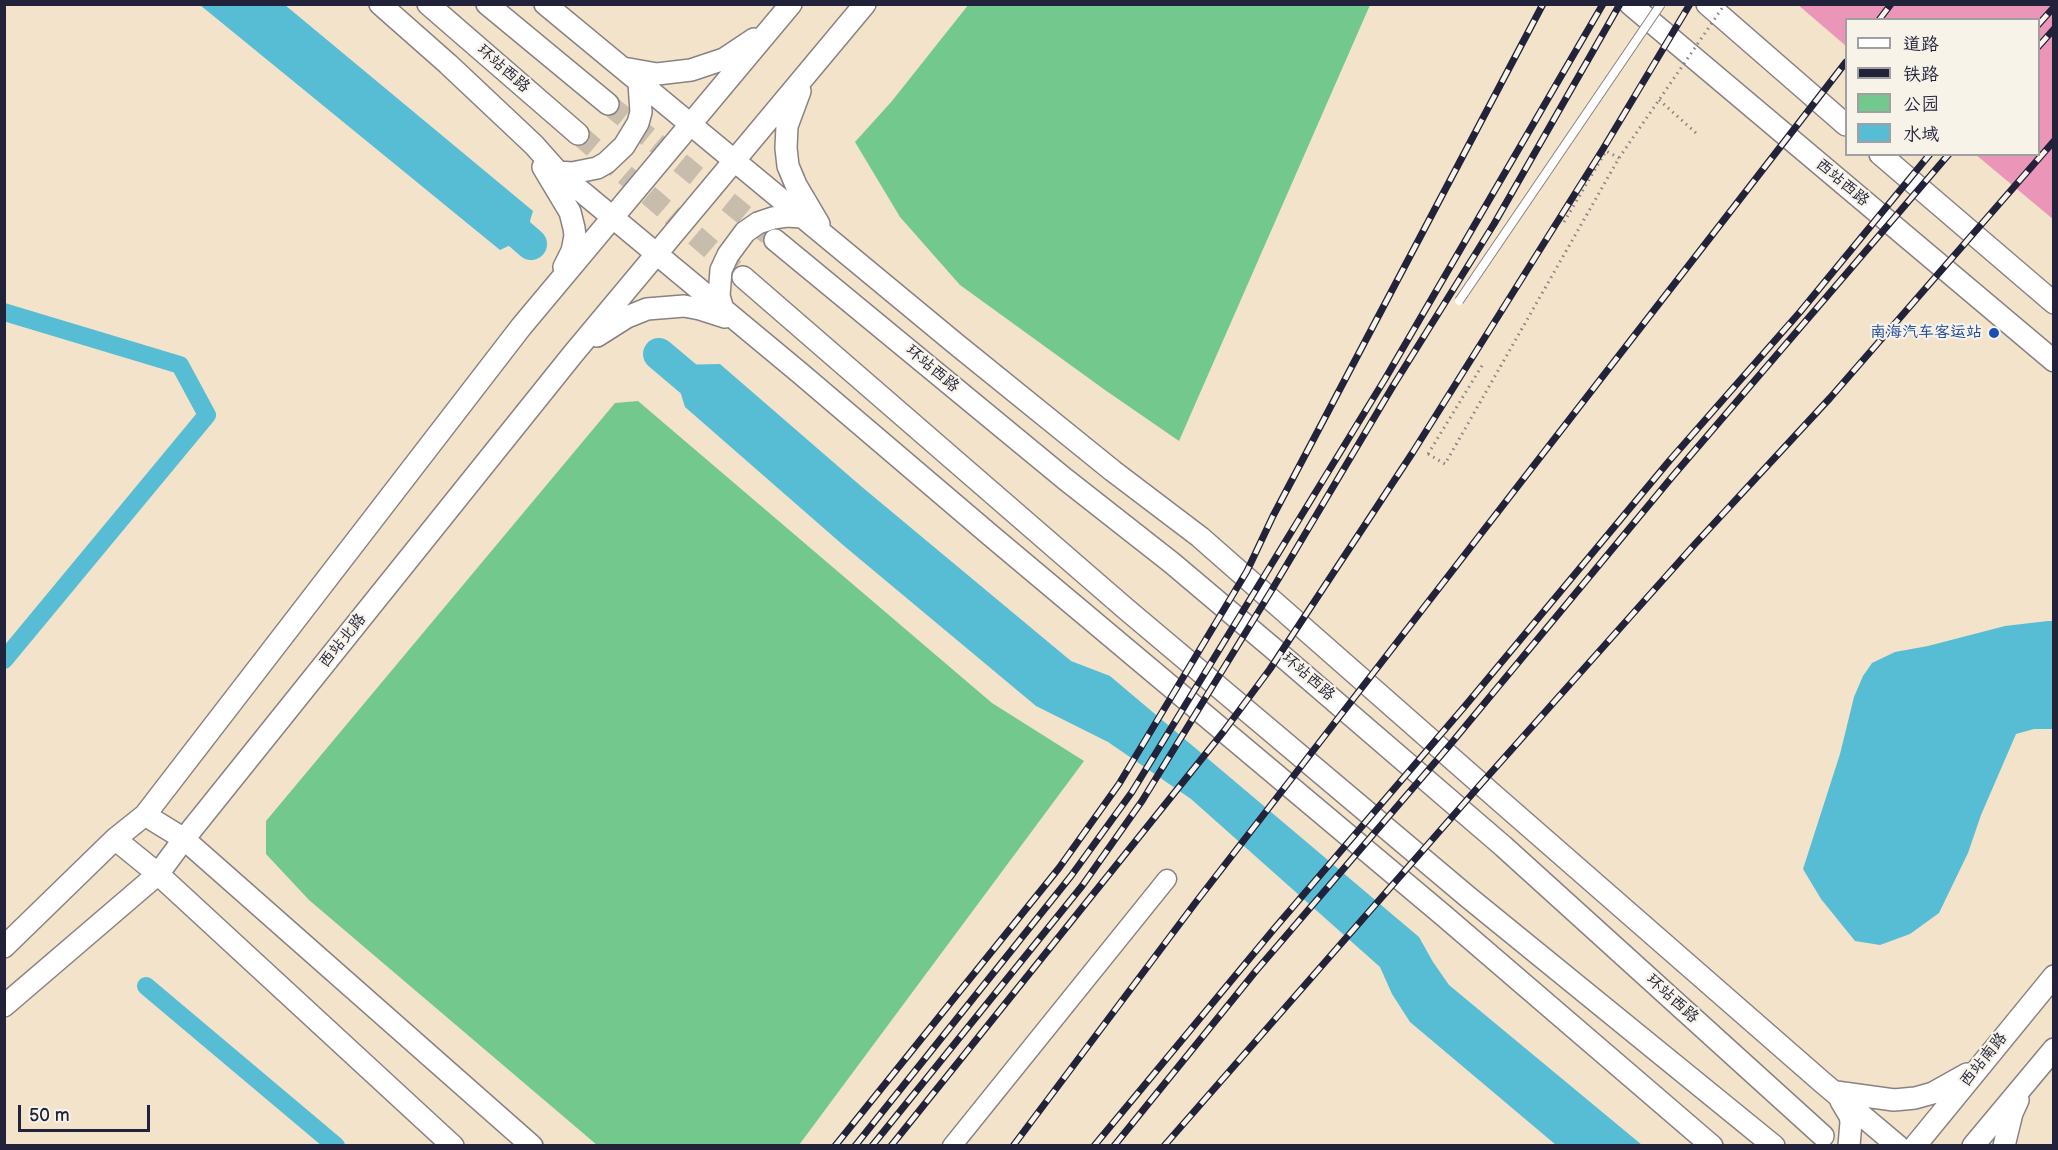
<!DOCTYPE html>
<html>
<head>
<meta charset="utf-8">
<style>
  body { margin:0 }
  #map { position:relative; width:2058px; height:1150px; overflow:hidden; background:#f2e3ca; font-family:"Balsamiq Sans","LXGW WenKai TC",sans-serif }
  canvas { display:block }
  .frame { position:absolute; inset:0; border:6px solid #22223b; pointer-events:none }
  .legend { position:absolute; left:1845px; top:18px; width:195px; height:138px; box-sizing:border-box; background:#f7f3e8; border:2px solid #a29fa3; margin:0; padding:8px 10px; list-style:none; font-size:18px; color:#22223b }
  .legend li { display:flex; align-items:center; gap:12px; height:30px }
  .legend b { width:30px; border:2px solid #a29fa3 }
  .scale { position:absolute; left:18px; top:1105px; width:132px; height:27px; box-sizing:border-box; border:3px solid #22223b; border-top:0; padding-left:8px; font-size:18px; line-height:21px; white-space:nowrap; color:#22223b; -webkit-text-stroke:4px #f7f3e8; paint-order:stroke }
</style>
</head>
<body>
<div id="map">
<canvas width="2058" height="1150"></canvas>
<div class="frame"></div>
<ul class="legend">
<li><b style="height:8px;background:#fff"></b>道路</li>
<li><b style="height:8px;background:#22223b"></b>铁路</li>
<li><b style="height:16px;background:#73c88d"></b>公园</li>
<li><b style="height:16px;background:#57bdd5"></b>水域</li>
</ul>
<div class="scale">50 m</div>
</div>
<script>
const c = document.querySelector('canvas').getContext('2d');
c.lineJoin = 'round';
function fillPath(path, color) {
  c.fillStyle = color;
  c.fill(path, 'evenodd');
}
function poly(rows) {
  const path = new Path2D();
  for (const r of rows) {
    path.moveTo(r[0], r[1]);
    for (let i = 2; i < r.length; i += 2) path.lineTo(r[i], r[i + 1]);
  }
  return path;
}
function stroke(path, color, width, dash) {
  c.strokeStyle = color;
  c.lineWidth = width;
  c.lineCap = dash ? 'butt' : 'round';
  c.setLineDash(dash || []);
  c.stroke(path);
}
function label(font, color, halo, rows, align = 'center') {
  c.font = font + ' "Balsamiq Sans","LXGW WenKai TC",sans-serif';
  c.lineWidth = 4.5;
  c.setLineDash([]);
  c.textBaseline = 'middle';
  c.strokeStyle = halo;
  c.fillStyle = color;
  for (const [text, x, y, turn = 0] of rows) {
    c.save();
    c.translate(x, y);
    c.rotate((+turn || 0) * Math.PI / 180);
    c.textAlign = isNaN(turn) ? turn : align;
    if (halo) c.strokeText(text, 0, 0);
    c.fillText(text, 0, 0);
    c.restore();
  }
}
const green = poly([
  [969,4,1370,5,1179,441,1105,390,960,285,900,217,855,142,892,101],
  [638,401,992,703,1084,761,799,1145,597,1145,309,900,266,854,266,821,615,403]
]);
const water = poly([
  [200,5,285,5,533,211,525,238,500,250],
  [720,364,862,487,1071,661,1110,676,1419,937,1433,962,1449,985,1642,1145,1556,1145,1410,1022,1392,994,1380,967,1191,799,1108,742,1036,706,843,545,685,407,672,365],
  [2048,621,2053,621,2053,729,2034,729,2016,734,1981,815,1968,853,1939,913,1910,934,1880,945,1855,941,1821,899,1803,869,1840,754,1854,697,1863,676,1872,663,1895,652,1928,646,2005,626]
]);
const canal = poly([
  [4,312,180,365,207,415,4,660],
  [146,986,336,1146]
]);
const river = poly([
  [493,211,531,244],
  [659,354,704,392]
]);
const building = poly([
  [1797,4,2054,4,2054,220,1975,154,2038,154,2038,20,1846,20,1846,46]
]);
const secondaryTunnel = poly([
  [608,104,775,240],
  [578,134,743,277]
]);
const path = poly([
  [1659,100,1696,133],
  [1564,222,1606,151,1619,158],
  [1428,454,1483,364]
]);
const tertiary = poly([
  [952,1146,1167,879]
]);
const secondary = poly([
  [380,4,448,64,534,145,558,172,800,373,989,534,1443,915,1712,1146],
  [428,4,578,134],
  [487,4,608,104],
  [545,4,956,344,1113,471,1200,537,1490,792,1822,1082,1898,1146],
  [1630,4,2054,361],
  [1707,4,1846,125],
  [623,68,657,74,691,70,724,59,754,39],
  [800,91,787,126,786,148,788,166,796,185,819,224],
  [1880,154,2054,303],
  [543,167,570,212,574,228,575,236,572,251,564,267],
  [558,172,572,173,597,168,606,163,624,146,638,123,641,112,639,83],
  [775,240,1065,479,1172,563,1288,661,1503,846,1823,1136],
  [743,277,1126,609,1468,897,1774,1146],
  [723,309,719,296,721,270,728,255,745,232,758,223,773,218,787,216,802,217],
  [597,336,627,317,647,309,684,306,700,309,725,317],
  [145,815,184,839,532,1146],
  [115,839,158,874,453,1146],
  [4,947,115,839,145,815,521,327,791,4],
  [4,1006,158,874,184,839,573,354,865,4],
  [1836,1092,1894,1100,1915,1098,1933,1093,1967,1074],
  [1841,1101,1850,1116,1851,1122,1849,1146],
  [1915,1146,2054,976],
  [1973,1146,2054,1049],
  [2004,1146,2012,1113,2018,1100]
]);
const rail = poly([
  [1879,20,1891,4],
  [2038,25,2054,7],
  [2038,47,2054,29],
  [835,1146,1059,868,1119,784,1247,571,1273,516,1543,4],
  [855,1146,1071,876,1132,792,1385,379,1603,4],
  [872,1146,1082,886,1142,801,1273,588,1393,386,1494,224,1620,4],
  [891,1146,1224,731,1270,669,1413,452,1603,149,1690,4],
  [1013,1146,1196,902,1846,62],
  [1094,1146,1274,929,1465,706,1670,460,1800,312,1930,154],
  [1114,1146,1255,972,1449,746,1672,477,1949,154],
  [1164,1146,1480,785,1695,544,1830,398,2054,141]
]);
const pathBridge = poly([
  [1428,454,1445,464,1619,158,1725,4]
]);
const serviceBridge = poly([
  [1459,301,1661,4]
]);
const markers = [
  [1994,333,6,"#1a4fb4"]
];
const streetNames = [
  ["环站西路",503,69,41],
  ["西站西路",1842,183,40],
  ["环站西路",932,369,40],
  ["西站北路",343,641,-51],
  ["环站西路",1308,677,41],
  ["环站西路",1672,999,42],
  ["西站南路",1984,1060,-51]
];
const transitNames = [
  ["南海汽车客运站",1982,333]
];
fillPath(green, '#73c88d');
fillPath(water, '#57bdd5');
stroke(canal, '#57bdd5', 18);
stroke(river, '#57bdd5', 32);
fillPath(building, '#eb96b9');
stroke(secondaryTunnel, '#c8bcad', 21, [21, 10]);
stroke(tertiary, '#8a8282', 21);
stroke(secondary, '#8a8282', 24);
stroke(path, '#8a8282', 3, [1.5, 4.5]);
stroke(tertiary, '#fff', 18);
stroke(secondary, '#fff', 21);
stroke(rail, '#22223b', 7);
stroke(rail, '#f7f3e8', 4.5, [14]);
stroke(serviceBridge, '#8a8282', 10, []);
stroke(pathBridge, '#8a8282', 3, [1.5, 4.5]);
stroke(serviceBridge, '#fff', 8);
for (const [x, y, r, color] of markers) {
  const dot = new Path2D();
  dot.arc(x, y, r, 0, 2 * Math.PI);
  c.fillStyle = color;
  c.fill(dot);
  stroke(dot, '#f7f3e8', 2);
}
label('16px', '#22223b', '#f7f3e8', streetNames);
label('16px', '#164399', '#f7f3e8', transitNames, 'right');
</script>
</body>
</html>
